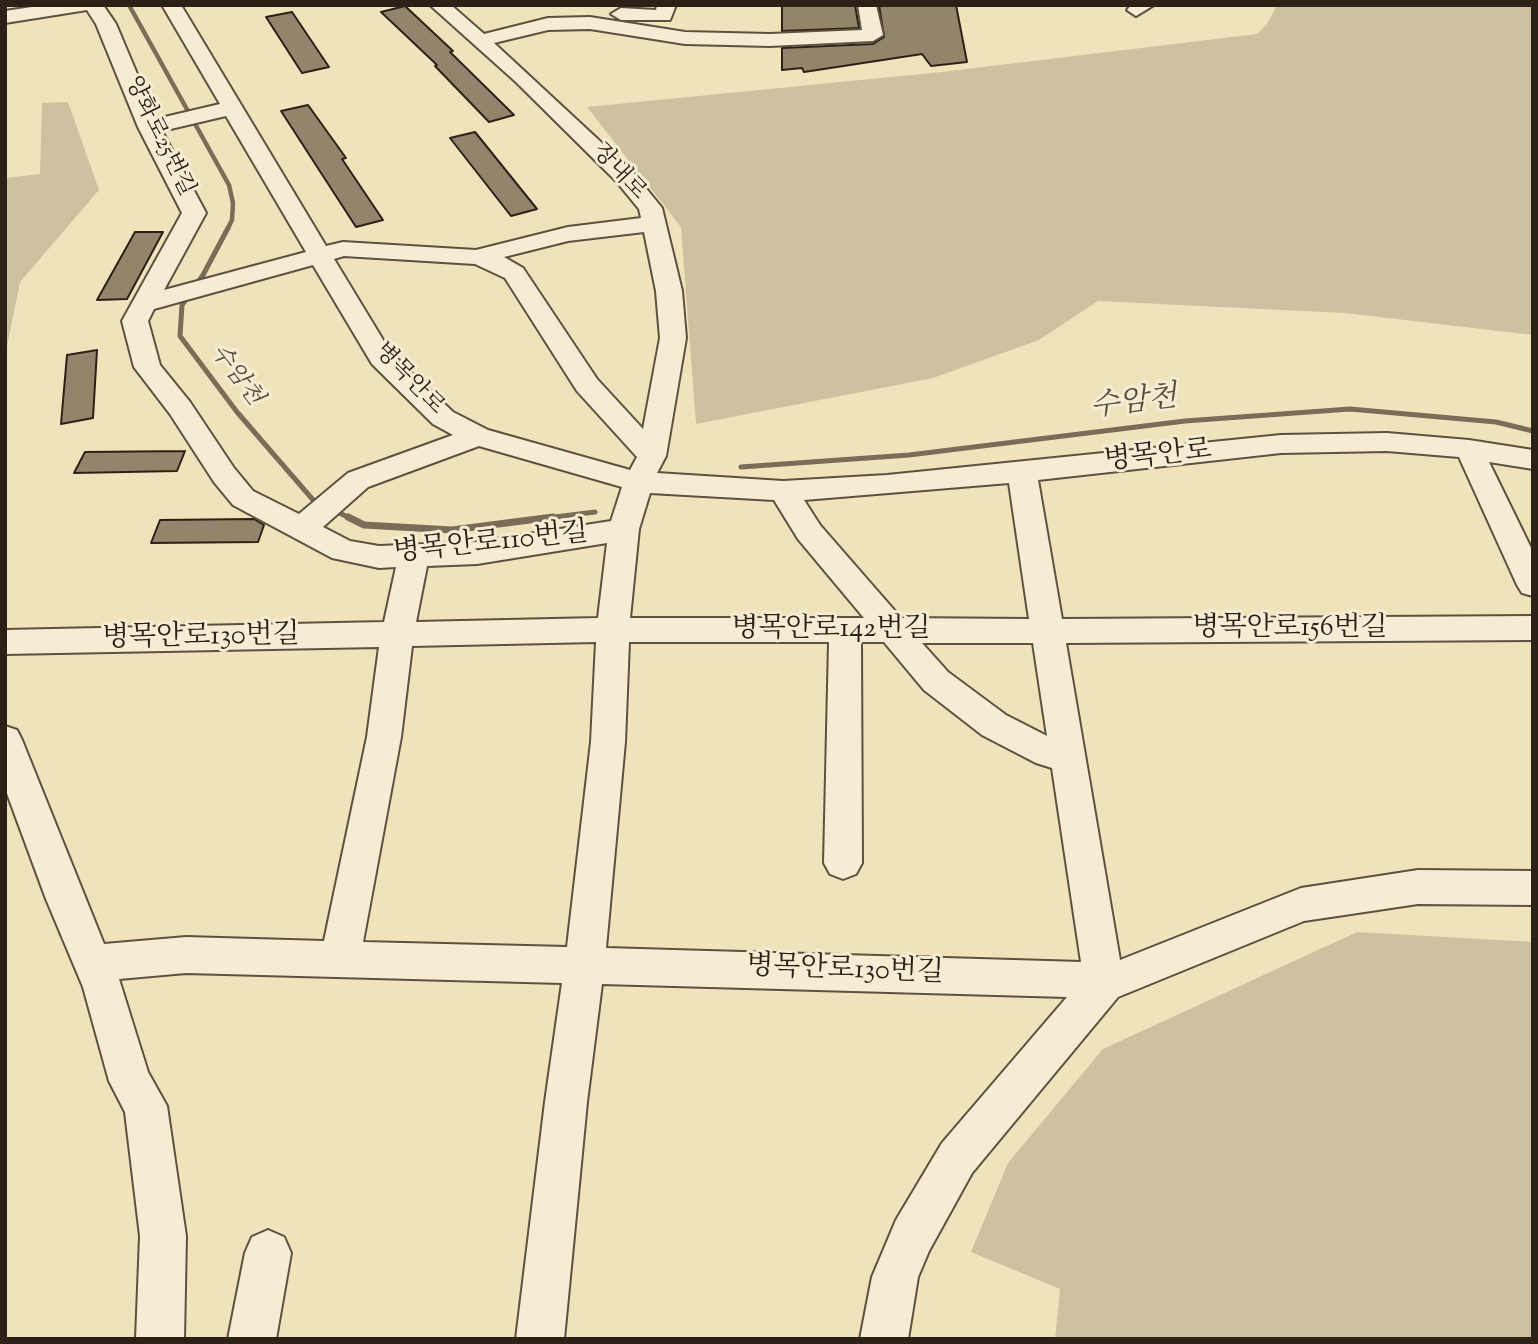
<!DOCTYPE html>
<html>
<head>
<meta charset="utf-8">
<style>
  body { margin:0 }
  #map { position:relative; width:1538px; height:1344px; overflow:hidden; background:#f0e2bb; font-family:"Sorts Mill Goudy",serif }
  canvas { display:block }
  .frame { position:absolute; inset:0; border:7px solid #2c2117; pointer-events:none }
</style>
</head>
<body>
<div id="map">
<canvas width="1538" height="1344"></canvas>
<div class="frame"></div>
</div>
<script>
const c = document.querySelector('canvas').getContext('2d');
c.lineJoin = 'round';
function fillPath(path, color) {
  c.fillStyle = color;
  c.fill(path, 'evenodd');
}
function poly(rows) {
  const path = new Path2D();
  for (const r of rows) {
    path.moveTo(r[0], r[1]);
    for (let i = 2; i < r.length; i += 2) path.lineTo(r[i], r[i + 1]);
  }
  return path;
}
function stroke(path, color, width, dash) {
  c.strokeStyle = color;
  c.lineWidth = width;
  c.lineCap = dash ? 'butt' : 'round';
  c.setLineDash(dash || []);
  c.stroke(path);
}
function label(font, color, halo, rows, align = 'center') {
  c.font = font + ' "Sorts Mill Goudy","Noto Serif KR",serif';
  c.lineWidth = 6;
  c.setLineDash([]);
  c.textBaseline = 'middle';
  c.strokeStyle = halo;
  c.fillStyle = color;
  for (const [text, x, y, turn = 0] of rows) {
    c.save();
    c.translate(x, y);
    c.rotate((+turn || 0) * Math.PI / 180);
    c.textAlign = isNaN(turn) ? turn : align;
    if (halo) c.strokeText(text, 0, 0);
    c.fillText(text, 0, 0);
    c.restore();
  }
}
const green = poly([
  [1277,5,1533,5,1533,335,1345,313,1098,301,1039,340,933,378,696,424,681,227,587,107,942,72,1257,34,1267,24],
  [68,102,99,190,20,282,5,356,5,178,40,174,42,103],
  [1357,932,1533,942,1533,1339,1055,1339,1060,1289,971,1252,1008,1163,1103,1049]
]);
const streamFar2 = poly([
  [129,5,229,185,233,203,232,220,227,230]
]);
const streamFar1 = poly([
  [228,228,203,275,182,305,180,336,237,412,314,501,320,504],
  [741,467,909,455,1185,421,1350,409,1496,422,1533,431],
  [331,509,352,519],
  [539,519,595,512]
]);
const stream = poly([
  [348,517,364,525,452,530,553,517]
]);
const building = poly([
  [782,5,855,5,859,28,782,31,782,5],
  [879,5,956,5,967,62,931,66,922,54,804,72,802,68,782,70,782,48,873,44,884,37,879,5],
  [405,6,453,51,450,52,514,115,489,122,435,66,437,65,381,12,405,6],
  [292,12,329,67,302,73,266,17,292,12],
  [308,105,346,158,342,159,383,220,356,227,281,111,308,105],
  [475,132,537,209,511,216,450,138,475,132],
  [135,232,163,232,127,299,97,300,135,232],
  [97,350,93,418,61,424,67,355,97,350],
  [185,451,177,471,74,473,85,452,185,451],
  [254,519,264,525,258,542,151,543,160,520,254,519]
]);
const minor = poly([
  [45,5,103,5,116,24,156,119,220,104,162,5,181,5,326,246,343,242,476,250,568,227,641,218,639,209,616,181,516,82,430,5,451,5,484,34,548,18,590,17,685,32,770,34,862,30,858,5,876,5,883,35,873,41,770,46,685,44,590,29,548,30,494,43,632,171,662,208,682,291,686,338,666,456,657,473,783,481,887,475,1281,435,1387,433,1469,440,1533,450,1533,469,1489,462,1533,552,1533,596,1522,593,1517,585,1459,457,1387,451,1281,453,1038,480,1062,619,1533,616,1533,640,1066,643,1120,960,1301,888,1418,870,1533,871,1533,905,1418,904,1304,921,1118,997,972,1173,929,1251,918,1277,908,1339,860,1339,872,1277,896,1220,942,1143,1067,997,602,984,587,1102,564,1339,516,1339,545,1102,562,983,186,973,119,979,148,1072,167,1106,186,1236,184,1339,136,1339,140,1236,125,1112,109,1081,83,987,46,899,5,788,5,726,17,730,22,740,104,944,186,937,324,941,367,737,379,647,5,654,5,630,384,622,396,567,379,568,332,558,233,505,214,482,170,414,134,367,122,321,182,213,138,127,96,24,87,10,5,23,5,11,45,5],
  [226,116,306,252,164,290,206,213,162,131,226,116],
  [644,232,656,291,660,338,643,429,597,379,523,268,504,257,568,241,644,232],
  [344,256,475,264,505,278,577,391,637,457,630,470,488,430,453,412,391,353,334,259,344,256],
  [313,265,372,364,433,424,453,435,348,473,299,514,253,491,234,468,190,402,160,365,148,321,154,309,313,265],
  [479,446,622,487,611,521,477,542,379,546,350,541,323,527,368,487,479,446],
  [1009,483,1029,619,901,618,820,525,804,500,1009,483],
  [650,493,774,500,798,539,864,618,630,618,639,529,650,493],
  [607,543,598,618,416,622,427,566,477,564,607,543],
  [596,642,591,742,567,947,363,942,401,737,412,646,596,642],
  [629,642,829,642,824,863,830,874,843,879,856,874,862,863,861,642,884,642,924,690,982,735,1036,763,1052,768,1081,962,606,948,625,742,629,642],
  [922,643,1033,643,1047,736,1006,715,948,672,922,643],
  [657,5,676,5,670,20,621,20,611,14,621,8,656,10,657,5],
  [1154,5,1136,16,1127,10,1131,5,1154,5],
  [268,1230,284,1237,291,1253,276,1339,228,1339,245,1253,252,1237,268,1230]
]);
const farStreetnames = [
  ["양화로25번길",158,137,64],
  ["장내로",618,173,47],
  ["병목안로",408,380,46]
];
const farWaternames = [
  ["수암천",235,376,53]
];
const streetNames = [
  ["병목안로",1158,458,-6],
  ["병목안로110번길",491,545,-6],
  ["병목안로156번길",1290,630],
  ["병목안로142번길",831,631],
  ["병목안로130번길",201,639,-1],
  ["병목안로130번길",845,972,2]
];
const waterNames = [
  ["수암천",1134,405,-7]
];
fillPath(green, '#cfc19f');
stroke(streamFar2, '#796d58', 4.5);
stroke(streamFar1, '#796d58', 5);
stroke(stream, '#796d58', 7);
fillPath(building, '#92856c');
stroke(building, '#2c2117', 2);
stroke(minor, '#5d5140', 4);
fillPath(minor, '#f5ecd3');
label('23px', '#2c2117', '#f5ecd3', farStreetnames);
label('italic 24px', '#594d3d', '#f5ecd3', farWaternames);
label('28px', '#2c2117', '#f5ecd3', streetNames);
label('italic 30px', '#594d3d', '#f5ecd3', waterNames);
</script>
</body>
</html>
